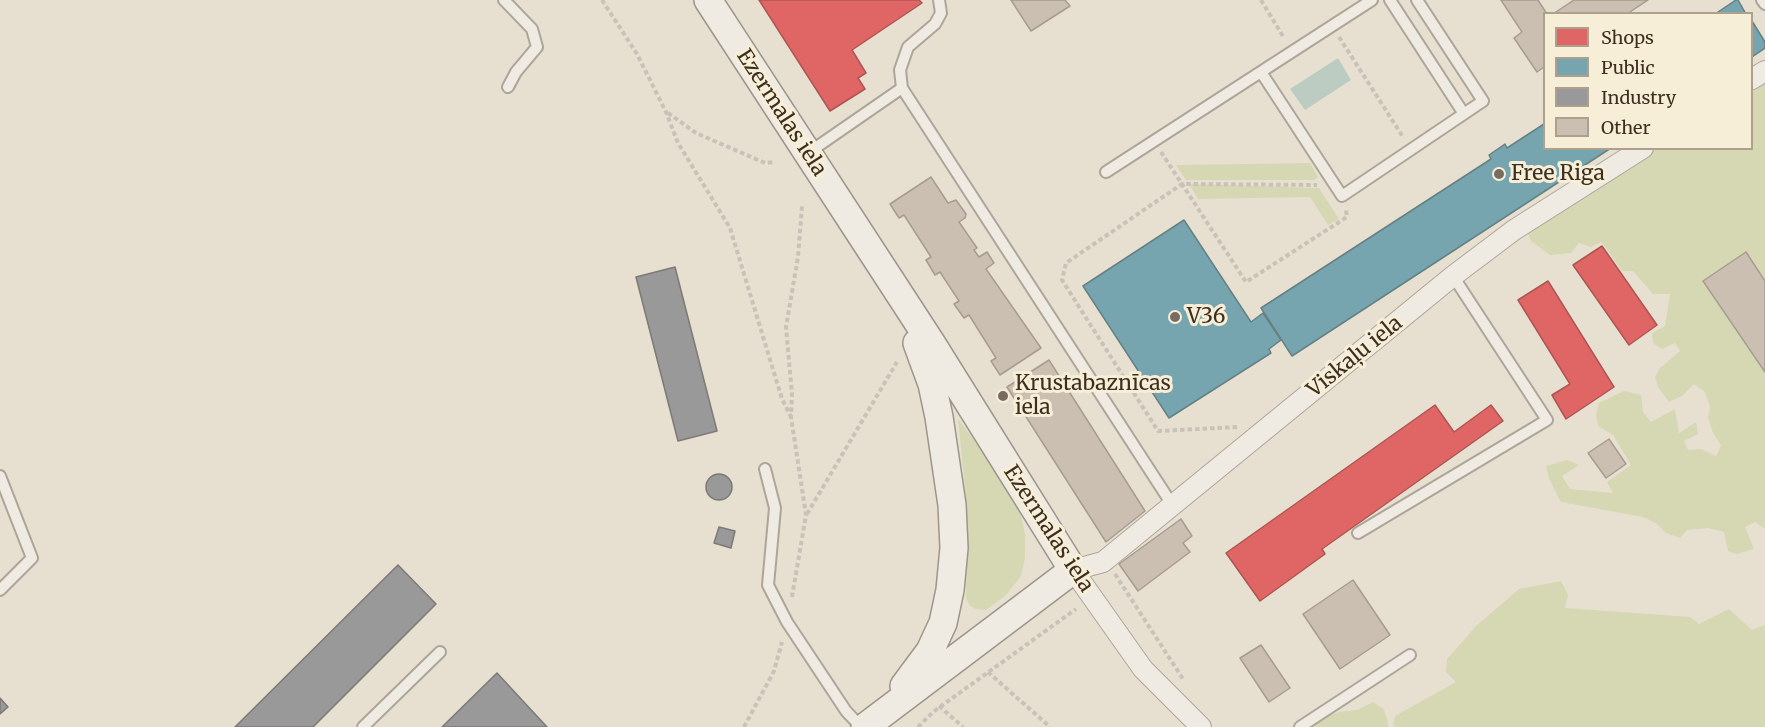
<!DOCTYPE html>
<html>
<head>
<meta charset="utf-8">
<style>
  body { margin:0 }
  #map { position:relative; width:1765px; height:727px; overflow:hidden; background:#e7e0d1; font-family:Merriweather,serif }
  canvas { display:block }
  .legend { position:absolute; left:1543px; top:12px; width:210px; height:138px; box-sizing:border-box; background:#f7eed8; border:2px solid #ada18e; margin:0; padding:8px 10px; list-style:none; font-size:18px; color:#3d2e20 }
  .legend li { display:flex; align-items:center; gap:12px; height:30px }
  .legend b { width:30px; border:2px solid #ada18e }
</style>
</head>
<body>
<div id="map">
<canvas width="1765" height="727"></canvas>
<ul class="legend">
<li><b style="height:16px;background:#e06666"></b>Shops</li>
<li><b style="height:16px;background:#76a5af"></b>Public</li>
<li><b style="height:16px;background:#999"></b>Industry</li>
<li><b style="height:16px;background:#cbbfb2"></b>Other</li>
</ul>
</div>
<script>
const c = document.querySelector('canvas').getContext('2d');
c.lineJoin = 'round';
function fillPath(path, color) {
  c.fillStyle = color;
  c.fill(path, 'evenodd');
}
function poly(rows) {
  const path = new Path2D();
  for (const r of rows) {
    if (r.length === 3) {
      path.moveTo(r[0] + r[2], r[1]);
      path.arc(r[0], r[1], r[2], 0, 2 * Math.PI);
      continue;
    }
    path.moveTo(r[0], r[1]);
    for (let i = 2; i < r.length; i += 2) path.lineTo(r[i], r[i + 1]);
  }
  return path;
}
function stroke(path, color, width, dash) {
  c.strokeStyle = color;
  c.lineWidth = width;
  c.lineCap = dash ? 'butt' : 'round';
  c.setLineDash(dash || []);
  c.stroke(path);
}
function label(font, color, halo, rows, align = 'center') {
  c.font = font + ' Merriweather,serif';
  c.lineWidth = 6;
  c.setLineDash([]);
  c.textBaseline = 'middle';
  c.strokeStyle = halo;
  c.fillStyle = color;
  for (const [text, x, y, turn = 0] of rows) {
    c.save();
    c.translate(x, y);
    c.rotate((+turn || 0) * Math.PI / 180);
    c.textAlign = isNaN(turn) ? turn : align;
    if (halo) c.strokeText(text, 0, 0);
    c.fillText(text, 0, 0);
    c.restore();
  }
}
const green = poly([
  [1765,76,1765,529,1755,522,1745,527,1754,549,1737,554,1728,551,1724,532,1708,528,1687,530,1680,538,1666,533,1656,523,1643,517,1561,502,1549,479,1546,466,1567,460,1579,465,1562,476,1570,489,1613,493,1607,482,1631,465,1613,435,1598,426,1596,414,1599,403,1624,391,1641,395,1643,412,1651,422,1675,409,1679,433,1696,422,1698,434,1684,441,1688,450,1701,449,1716,456,1721,445,1713,433,1708,418,1710,407,1705,392,1694,384,1682,396,1669,402,1658,387,1655,377,1660,368,1680,351,1675,343,1662,349,1653,343,1652,333,1665,326,1670,294,1653,294,1633,271,1622,271,1602,242,1591,247,1579,243,1571,253,1550,255,1531,241,1525,227,1650,149,1752,148,1752,85],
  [1310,163,1318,177,1314,180,1186,180,1176,165],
  [1189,184,1319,188,1339,219,1328,225,1310,197,1198,199],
  [958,419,993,465,1020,510,1025,535,1025,558,1021,576,1006,595,986,610,976,609,969,605,966,597,967,507],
  [1561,581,1568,595,1565,608,1690,617,1699,624,1729,609,1752,630,1765,625,1765,727,1396,727,1393,725,1395,716,1456,682,1446,672,1447,659,1477,625,1504,602,1519,589],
  [1373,702,1384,709,1389,727,1314,727,1315,722,1338,712,1357,710]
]);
const water = poly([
  [1338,58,1351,80,1305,110,1290,89]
]);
const shops = poly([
  [759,0,919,0,922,3,852,50,866,73,858,78,865,89,830,111,759,0],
  [1602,246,1657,325,1629,345,1573,265,1602,246],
  [1548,281,1614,387,1566,419,1552,395,1570,384,1518,300,1548,281],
  [1435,405,1454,432,1491,405,1503,421,1322,549,1325,554,1260,601,1226,553,1435,405]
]);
const public = poly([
  [1738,0,1746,14,1715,14,1736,0,1738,0],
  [1752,21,1765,42,1765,48,1752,57,1752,21],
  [1544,124,1544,148,1611,148,1292,356,1261,308,1491,159,1489,155,1505,144,1507,148,1544,124],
  [1184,220,1251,322,1263,313,1281,340,1269,349,1271,353,1169,418,1083,286,1184,220]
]);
const industry = poly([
  [675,267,717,431,678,441,636,277,675,267],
  [719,487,13],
  [719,527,735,531,731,548,714,543,719,527],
  [398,565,436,604,313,727,235,727,398,565],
  [497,673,547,727,442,727,497,673],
  [0,698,8,707,0,714,0,698]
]);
const building = poly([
  [1011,0,1065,0,1070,6,1031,31,1011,0],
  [1501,0,1538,0,1547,14,1544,14,1544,67,1537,72,1514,38,1522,32,1501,0],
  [1574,0,1648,0,1627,14,1553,14,1574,0],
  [931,177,948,203,956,200,966,214,965,218,959,222,977,248,974,250,979,257,987,252,994,263,986,269,1041,348,1000,375,991,361,996,358,969,315,964,318,954,304,959,301,940,272,935,275,926,260,931,257,904,215,899,218,890,204,931,177],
  [1746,252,1765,281,1765,372,1703,281,1746,252],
  [1049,360,1145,511,1106,542,1007,387,1049,360],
  [1609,439,1626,464,1606,478,1588,453,1609,439],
  [1181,519,1192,536,1183,543,1190,552,1138,591,1119,564,1181,519],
  [1353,580,1390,635,1340,669,1303,614,1353,580],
  [1261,645,1290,688,1269,702,1240,658,1261,645]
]);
const path = poly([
  [602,0,637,54,666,112,678,143,730,228,782,399,791,417],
  [1261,0,1284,38],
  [1339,37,1403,137],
  [668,113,696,133,765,163,775,162],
  [1161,152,1246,282,1347,217,1346,210],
  [1237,427,1158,431,1062,280,1066,263,1182,184,1317,185],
  [807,514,897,362],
  [1115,574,1183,679],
  [792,597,806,515,791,417,792,394,786,327,798,257,802,206],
  [988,672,1050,727],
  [939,706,963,727],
  [744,727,774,671,782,642],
  [918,727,933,712,1076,609]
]);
const lane = poly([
  [504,0,532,29,537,47,516,72,508,87],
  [939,0,941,13,935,24,908,47,900,70,902,88,1173,506],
  [1390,0,1464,114],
  [1762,0,1765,4],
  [1261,72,1342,196,1483,101,1417,0],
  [808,153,902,88],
  [1106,172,1372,0],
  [765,469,775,508,768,585,787,622,846,711,861,727],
  [0,476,32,558,0,590],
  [1358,533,1547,420,1453,276],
  [363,727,440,652],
  [1300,727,1410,655]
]);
const street = poly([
  [1752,79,1765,71],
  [1201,727,1143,669,1073,570,1103,562,1453,276,1514,230,1643,148]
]);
const secondary = poly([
  [708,0,932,344,1073,570,865,727],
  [904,686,930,651,943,623,950,590,954,548,952,505,939,417,932,384,917,343]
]);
const markers = [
  [1499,174,6,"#786c5e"],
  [1175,317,6,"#786c5e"],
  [1003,396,6,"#786c5e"]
];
const streetNames = [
  ["Ezermalas iela",781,113,57],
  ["Viskaļu iela",1355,357,-39],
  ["Ezermalas iela",1048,529,57]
];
const poiNames = [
  ["Free Riga",1511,174],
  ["V36",1187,317],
  ["Krustabaznīcas",1015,384],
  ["iela",1015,408]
];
fillPath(green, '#d6d7b3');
fillPath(water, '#bcccc2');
fillPath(shops, '#e06666');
stroke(shops, '#af5551', 1.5);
fillPath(public, '#76a5af');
stroke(public, '#658184', 1.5);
fillPath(industry, '#999');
stroke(industry, '#7d7975', 1.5);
fillPath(building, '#cbbfb2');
stroke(building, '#a89c90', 1.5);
stroke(lane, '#ada599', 14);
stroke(street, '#ada599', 22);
stroke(secondary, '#9c958a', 30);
stroke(path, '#c8c2b9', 4, [4.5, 3]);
stroke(lane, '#efebe3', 10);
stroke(street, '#efebe3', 20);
stroke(secondary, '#efebe3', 27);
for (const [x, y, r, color] of markers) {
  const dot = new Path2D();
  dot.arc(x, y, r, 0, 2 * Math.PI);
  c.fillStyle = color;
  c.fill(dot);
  stroke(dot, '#f7eed8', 2);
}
label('21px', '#3d2e20', '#f7eed8', streetNames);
label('21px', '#3d2e20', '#f7eed8', poiNames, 'left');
</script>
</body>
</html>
